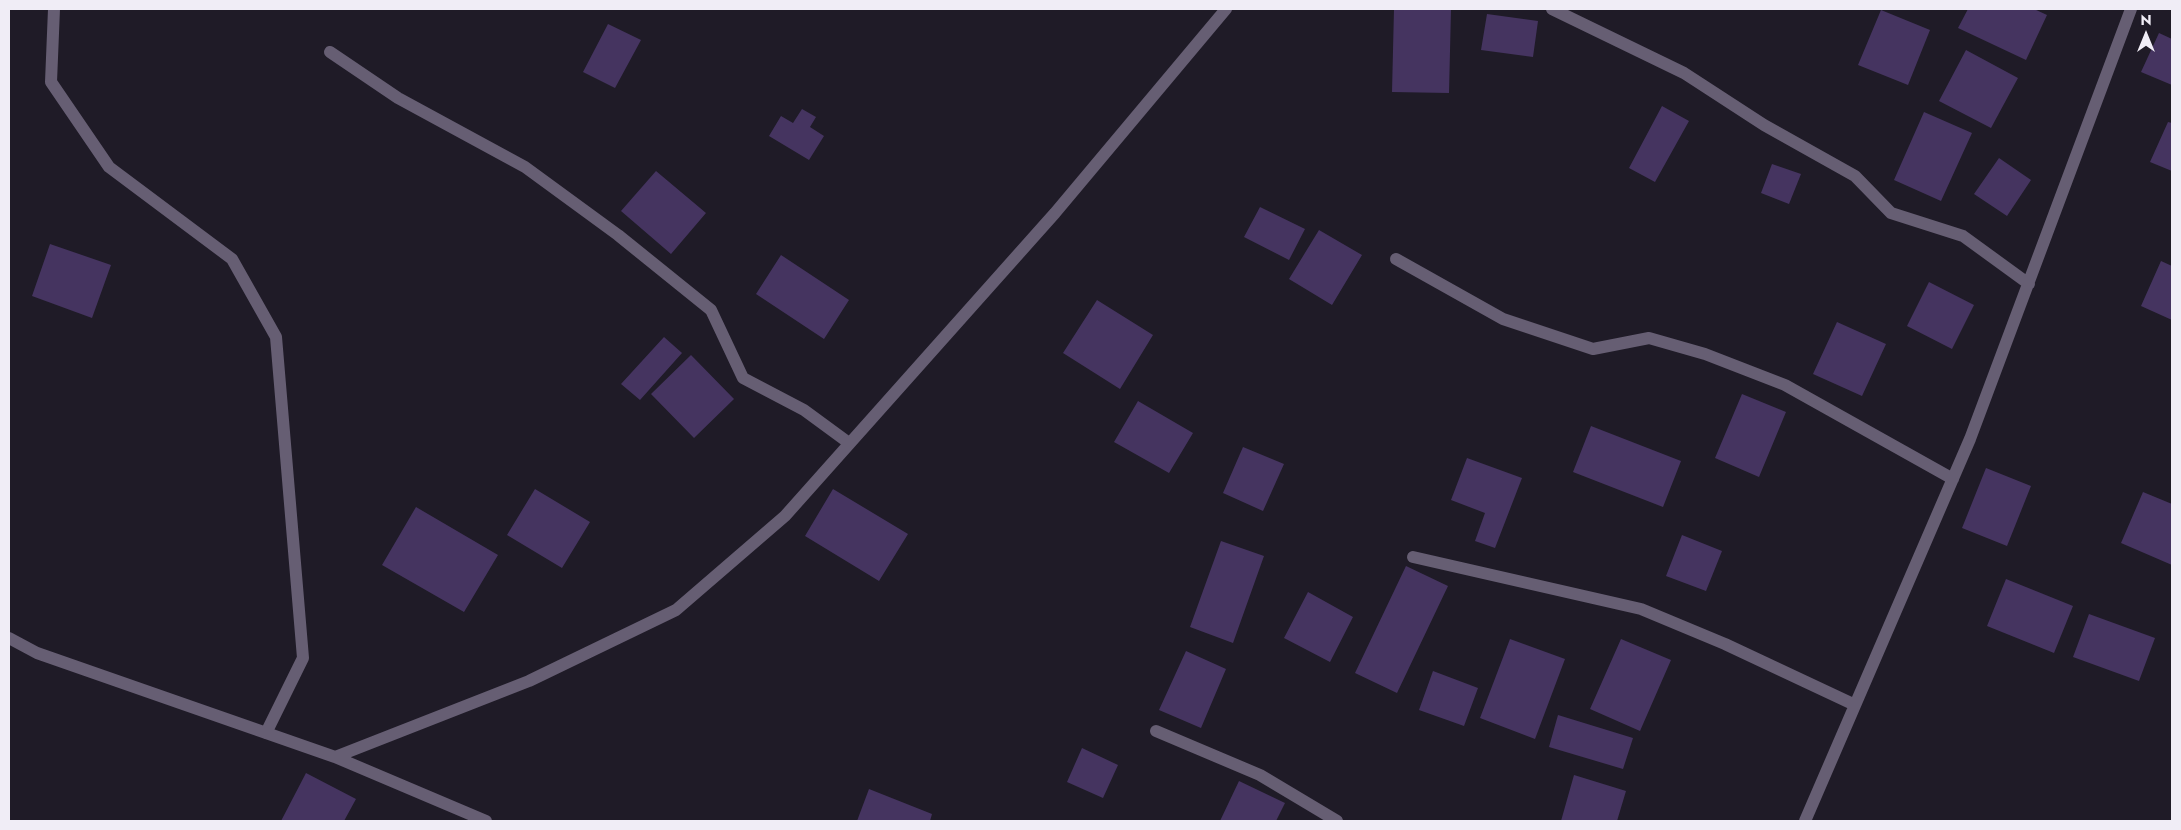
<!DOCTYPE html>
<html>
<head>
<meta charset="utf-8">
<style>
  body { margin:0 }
  #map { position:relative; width:2181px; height:830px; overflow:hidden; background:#1f1b27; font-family:Jost,sans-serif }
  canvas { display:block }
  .frame { position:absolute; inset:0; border:10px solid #f0edf6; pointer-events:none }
  .north { position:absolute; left:2121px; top:10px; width:50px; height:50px; -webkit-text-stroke:4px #1f1b27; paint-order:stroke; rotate:0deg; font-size:14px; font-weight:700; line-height:20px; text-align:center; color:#f0edf6 }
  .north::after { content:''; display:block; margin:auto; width:18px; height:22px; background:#f0edf6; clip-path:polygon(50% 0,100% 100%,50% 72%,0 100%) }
</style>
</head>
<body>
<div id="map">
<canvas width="2181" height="830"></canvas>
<div class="frame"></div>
<div class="north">N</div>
</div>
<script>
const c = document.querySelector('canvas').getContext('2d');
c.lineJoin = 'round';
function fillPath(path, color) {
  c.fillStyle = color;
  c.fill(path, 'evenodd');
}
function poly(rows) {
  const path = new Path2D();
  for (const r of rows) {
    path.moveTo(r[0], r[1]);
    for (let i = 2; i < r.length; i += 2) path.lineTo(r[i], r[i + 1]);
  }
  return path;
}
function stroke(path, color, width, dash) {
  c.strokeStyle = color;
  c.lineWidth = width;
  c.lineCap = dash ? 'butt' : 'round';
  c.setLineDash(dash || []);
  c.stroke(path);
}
const building = poly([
  [1394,9,1451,9,1449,93,1392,92],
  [1968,9,2034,9,2047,15,2026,60,1958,28],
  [1881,10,1930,30,1908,85,1858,65],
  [1487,14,1538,21,1533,57,1481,50],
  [608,24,641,40,615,88,583,72],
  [2159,33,2172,39,2172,85,2141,72],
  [1966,50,2018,78,1991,128,1939,101],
  [1662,106,1689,121,1655,182,1629,168],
  [802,109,816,117,810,127,824,136,809,160,769,136,781,116,793,123],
  [1924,112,1972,133,1941,201,1894,180],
  [2168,122,2172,123,2172,171,2150,162],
  [1999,158,2031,180,2007,216,1974,194],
  [1772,164,1801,174,1789,204,1761,193],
  [656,171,706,213,671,254,621,211],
  [1260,207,1305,229,1289,260,1244,237],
  [1319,230,1362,255,1332,305,1289,279],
  [50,244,111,265,92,318,32,296],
  [781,255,849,300,824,339,756,294],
  [2161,261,2172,266,2172,320,2141,306],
  [1929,282,1974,305,1952,349,1907,326],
  [1097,300,1153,335,1120,389,1063,353],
  [1837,322,1886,344,1862,396,1813,374],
  [664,337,682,353,640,400,621,384],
  [691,355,734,399,694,438,651,394],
  [1742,394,1786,412,1759,477,1715,458],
  [1138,401,1193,433,1169,473,1114,442],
  [1591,426,1681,461,1663,507,1573,472],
  [1243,447,1284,464,1263,511,1223,493],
  [1467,458,1522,478,1495,548,1475,541,1485,513,1451,500],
  [1986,468,2031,486,2007,546,1962,528],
  [535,489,590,522,562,568,507,535],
  [833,489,908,534,879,581,805,536],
  [2143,492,2172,504,2172,565,2121,543],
  [416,507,498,555,464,612,382,565],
  [1682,535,1722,551,1706,591,1666,576],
  [1221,541,1264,556,1233,643,1190,627],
  [1406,566,1448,586,1397,693,1355,673],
  [2006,579,2073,606,2054,653,1987,626],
  [1308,592,1353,617,1330,662,1284,638],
  [2089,614,2155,638,2139,681,2073,657],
  [1510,639,1565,659,1535,739,1480,718],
  [1621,639,1671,660,1640,731,1590,709],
  [1186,651,1226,669,1201,728,1159,710],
  [1433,671,1478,688,1464,726,1419,710],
  [1558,715,1633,738,1623,769,1549,747],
  [1082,748,1118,765,1103,798,1067,782],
  [306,773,356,799,344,821,281,821],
  [1574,775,1626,791,1617,821,1561,821],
  [1239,781,1285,803,1276,821,1220,821],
  [869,789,932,814,930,821,857,821]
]);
const street = poly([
  [54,9,51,82,109,167,232,259,276,337,303,658,266,733],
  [1552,9,1684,73,1764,125,1855,176,1891,213,1963,236,2029,284],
  [330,52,398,98,525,167,618,235,711,310,743,378,804,410,849,443],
  [1396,259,1503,319,1593,349,1649,338,1705,354,1785,385,1953,479],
  [1413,557,1641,609,1725,644,1855,705],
  [9,638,37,653,335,757,486,821],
  [1156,731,1260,775,1337,821],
  [335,757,529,681,676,610,785,516,1055,213,1226,9],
  [1805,821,1970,439,2131,9]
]);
fillPath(building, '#453460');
stroke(street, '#665e73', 12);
</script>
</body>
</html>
